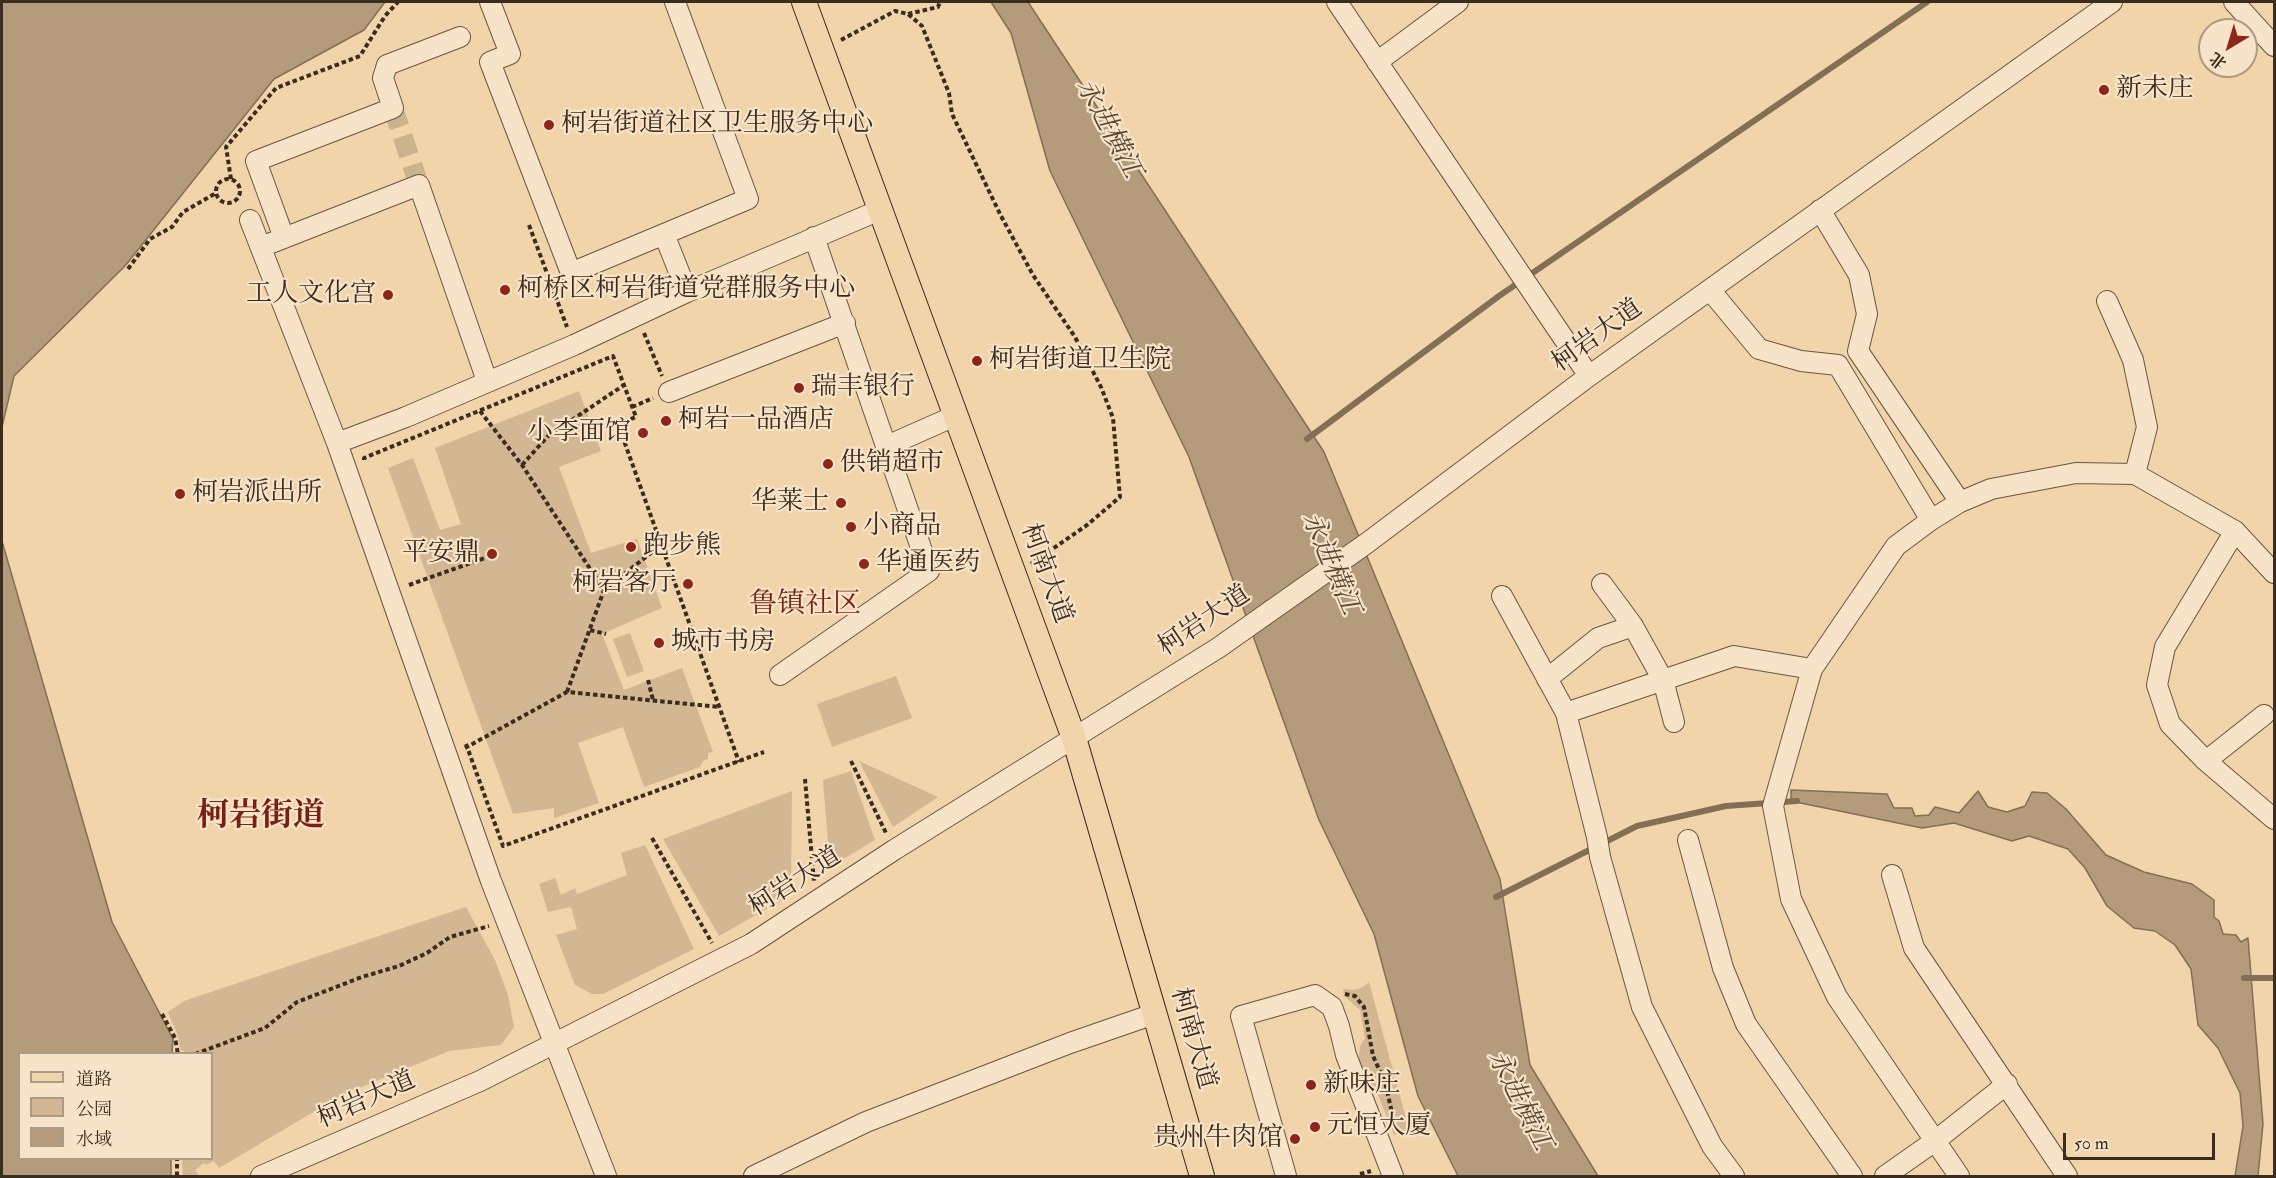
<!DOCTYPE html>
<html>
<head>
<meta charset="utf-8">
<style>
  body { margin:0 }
  #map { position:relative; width:2276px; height:1178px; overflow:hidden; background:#f2d4aa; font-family:"IM FELL Double Pica","Noto Serif SC",serif }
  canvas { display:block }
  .frame { position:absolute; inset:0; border:3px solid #3a2c1f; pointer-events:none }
  .legend { position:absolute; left:18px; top:1052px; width:195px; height:108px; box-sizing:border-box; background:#f7e3c8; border:2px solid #ab9a84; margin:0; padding:8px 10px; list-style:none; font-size:18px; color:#3a2c1f }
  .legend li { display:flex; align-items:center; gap:12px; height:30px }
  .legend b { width:30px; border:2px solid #ab9a84 }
  .north { position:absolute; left:2198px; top:18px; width:60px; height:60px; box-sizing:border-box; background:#f7e3c8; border:2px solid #ab9a84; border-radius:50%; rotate:218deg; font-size:16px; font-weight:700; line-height:24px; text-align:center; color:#3a2c1f }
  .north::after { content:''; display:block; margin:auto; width:21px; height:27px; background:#8f2418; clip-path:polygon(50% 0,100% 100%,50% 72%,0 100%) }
  .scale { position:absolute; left:2063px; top:1133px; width:152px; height:27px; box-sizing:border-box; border:3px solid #3a2c1f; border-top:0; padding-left:8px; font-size:18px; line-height:21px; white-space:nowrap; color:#3a2c1f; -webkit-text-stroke:4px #f7e3c8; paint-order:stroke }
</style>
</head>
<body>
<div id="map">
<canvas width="2276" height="1178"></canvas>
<div class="frame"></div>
<ul class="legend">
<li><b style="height:8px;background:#f2d4aa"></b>道路</li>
<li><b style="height:16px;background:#d3b792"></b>公园</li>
<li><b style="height:16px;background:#b39b7b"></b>水域</li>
</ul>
<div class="north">北</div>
<div class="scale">50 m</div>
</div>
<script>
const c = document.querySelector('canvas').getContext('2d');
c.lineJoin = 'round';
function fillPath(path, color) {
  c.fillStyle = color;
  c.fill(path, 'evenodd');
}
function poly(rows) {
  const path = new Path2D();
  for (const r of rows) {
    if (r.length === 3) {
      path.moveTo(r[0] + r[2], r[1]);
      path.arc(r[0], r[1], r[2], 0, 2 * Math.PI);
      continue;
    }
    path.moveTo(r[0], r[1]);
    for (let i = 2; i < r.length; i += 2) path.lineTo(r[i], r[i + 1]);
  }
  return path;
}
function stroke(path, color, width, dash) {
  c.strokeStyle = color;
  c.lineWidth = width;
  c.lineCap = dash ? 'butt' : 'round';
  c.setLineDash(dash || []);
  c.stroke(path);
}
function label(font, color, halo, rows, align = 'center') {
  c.font = font + ' "IM FELL Double Pica","Noto Serif SC",serif';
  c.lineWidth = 4.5;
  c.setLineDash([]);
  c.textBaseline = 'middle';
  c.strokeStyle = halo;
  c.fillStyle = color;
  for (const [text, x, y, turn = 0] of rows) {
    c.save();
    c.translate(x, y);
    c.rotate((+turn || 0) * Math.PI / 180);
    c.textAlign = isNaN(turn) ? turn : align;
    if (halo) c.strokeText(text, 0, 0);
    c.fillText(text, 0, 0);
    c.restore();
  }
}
const green = poly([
  [579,391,601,451,559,467,591,553,637,539,662,608,602,634,624,690,682,668,713,752,708,753,708,759,703,761,700,767,644,787,623,727,578,743,599,803,554,818,554,808,513,814,388,468,413,458,440,530,461,524,435,448],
  [630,633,644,671,627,677,613,639],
  [896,676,912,718,832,747,817,704],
  [859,761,938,797,893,827],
  [851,771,875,840,830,867,823,780],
  [792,791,791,895,719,936,663,839],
  [645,845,694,949,603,994,592,994,575,985,556,935,577,929,571,907,548,912,539,884,555,878,561,895,575,888,577,894,627,875,621,853],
  [466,907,495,960,508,995,514,1027,501,1045,449,1051,342,1095,219,1168,214,1161,206,1165,204,1163,195,1170,199,1176,183,1176,182,1159,212,1158,212,1054,186,1053,180,1049,178,1036,168,1012,184,1001],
  [1369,982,1409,1129,1394,1135,1378,1095,1369,1088,1358,1064,1360,1046,1365,1038,1360,1010,1344,996,1343,989,1354,990,1363,987]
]);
const water = poly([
  [2,2,385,2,364,30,274,79,125,266,14,376,2,427,2,2],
  [991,2,1028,2,1324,452,1500,879,1530,1065,1598,1176,1458,1176,1418,1096,1374,934,1319,820,1189,457,1050,171,1011,33,991,2],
  [2,541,112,922,173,1039,172,1053,20,1054,20,1158,171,1159,171,1176,2,1176,2,541],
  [1791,790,1887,794,1894,808,1912,808,1915,816,1929,815,1935,807,1959,813,1978,791,1988,807,2007,812,2025,806,2032,792,2047,793,2066,809,2106,855,2144,872,2192,884,2214,900,2214,917,2219,921,2223,934,2236,935,2241,942,2248,938,2263,1124,2258,1176,2235,1176,2243,1126,2240,1093,2218,1048,2198,1025,2191,969,2175,945,2155,931,2134,928,2107,906,2085,868,2068,849,2029,836,2012,841,1954,823,1922,828,1791,801,1791,790]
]);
const stream = poly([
  [1307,439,1499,296,1927,2],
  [1496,897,1637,826,1726,806,1797,801],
  [2244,978,2274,978]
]);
const minorTunnel = poly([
  [393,108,419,185]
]);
const path = poly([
  [908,14,938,7,940,2],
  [841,40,895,11,908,14,922,26,949,93,952,114,1001,216,1033,275,1075,337,1101,387,1113,418,1120,497,1087,525,1031,564],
  [228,191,12],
  [231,179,226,147,276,88,360,56,385,16,398,2],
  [529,225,567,327],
  [128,269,150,239,172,227,183,212,216,193],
  [644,333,662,376],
  [632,407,653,398],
  [480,411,522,465,604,590],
  [364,460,364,458,613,356,636,417,618,424,739,762],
  [522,465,548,436,624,385],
  [409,585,485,558],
  [590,630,606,634],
  [648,680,653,700],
  [567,692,604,590,661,545],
  [466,744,503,846,764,752],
  [465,748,567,692,719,707],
  [851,761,886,833],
  [805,779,814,882],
  [652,838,712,943],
  [1345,994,1355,996,1364,1007,1373,1056,1385,1082,1393,1117],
  [162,1014,175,1038,178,1054],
  [195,1054,265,1028,297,1002,362,977,399,966,427,953,450,937,489,926],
  [1360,1174,1371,1171],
  [177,1176,177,1158]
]);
const minor = poly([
  [490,2,510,54,490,62,571,273,748,199,675,2],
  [1337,2,1589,376],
  [2234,2,2274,46],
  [1377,62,1458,2],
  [1820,210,1859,275,1867,314,1858,351,1960,502],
  [250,220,337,443,491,881,606,1176],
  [664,234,687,292],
  [284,238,256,161,393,108,383,78,387,65,460,37],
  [261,247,419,185,487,381],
  [1710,290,1759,349,1801,361,1838,365,1931,520],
  [2107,301,2133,360,2147,427,2135,474],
  [669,392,845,323],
  [337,443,406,417,574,345,687,292,880,210],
  [887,446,957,415],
  [2235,531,2165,647,2157,685,2170,724,2206,761,2274,819],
  [1602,584,1633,626,1663,680,1674,722],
  [1502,596,1566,713,1597,837,1600,857,1642,1007,1712,1146,1734,1176],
  [780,675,929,571,814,237],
  [1547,679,1598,638,1633,626],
  [1566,713,1734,656,1812,669],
  [2206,761,2264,715],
  [1688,840,1723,968,1746,1024,1852,1176],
  [1892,875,1914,948,2067,1176],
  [261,1176,480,1081,751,944,894,850,1218,648,1367,543,1589,376,2112,2],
  [754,1176,866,1122,1070,1043,1154,1014],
  [1286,1176,1241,1016,1315,995,1332,1007,1339,1026,1346,1055,1393,1176],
  [1885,1176,1935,1141,2007,1084],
  [1959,1176,1837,997,1791,899,1773,806,1812,669,1896,546,1931,520,1960,502,1991,489,2076,473,2135,474,2235,531,2274,573]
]);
const major = poly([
  [804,2,1074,738,1202,1176]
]);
const markers = [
  [2104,90,6,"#8f2418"],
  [549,125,6,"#8f2418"],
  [505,290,6,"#8f2418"],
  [388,295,6,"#8f2418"],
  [977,361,6,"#8f2418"],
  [799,388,6,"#8f2418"],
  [666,421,6,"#8f2418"],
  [643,433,6,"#8f2418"],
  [828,464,6,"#8f2418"],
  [180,494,6,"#8f2418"],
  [841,503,6,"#8f2418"],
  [851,527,6,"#8f2418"],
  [631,547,6,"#8f2418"],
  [492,554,6,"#8f2418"],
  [864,564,6,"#8f2418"],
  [688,584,6,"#8f2418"],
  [659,643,6,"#8f2418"],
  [1311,1085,6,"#8f2418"],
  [1315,1127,6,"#8f2418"],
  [1295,1139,6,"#8f2418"]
];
const poiNames = [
  ["新未庄",2116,90],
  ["柯岩街道社区卫生服务中心",561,125],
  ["柯桥区柯岩街道党群服务中心",517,290],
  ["工人文化宫",376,295,"right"],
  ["柯岩街道卫生院",989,361],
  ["瑞丰银行",811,388],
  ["柯岩一品酒店",678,421],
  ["小李面馆",631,433,"right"],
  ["供销超市",840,464],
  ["柯岩派出所",192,494],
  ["华莱士",829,503,"right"],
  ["小商品",863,527],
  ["跑步熊",643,547],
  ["平安鼎",480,554,"right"],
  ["华通医药",876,564],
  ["柯岩客厅",676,584,"right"],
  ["城市书房",671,643],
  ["新味庄",1323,1085],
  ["元恒大厦",1327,1127],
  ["贵州牛肉馆",1283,1139,"right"]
];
const streetNames = [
  ["柯岩大道",1598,337,-36],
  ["柯南大道",1045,574,70],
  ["柯岩大道",1205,622,-34],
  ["柯岩大道",796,883,-33],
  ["柯南大道",1192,1039,74],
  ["柯岩大道",367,1101,-24]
];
const waterNames = [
  ["永进横江",1107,129,62],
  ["永进横江",1329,564,67],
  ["永进横江",1518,1101,63]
];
const quarterNames = [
  ["鲁镇社区",805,606]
];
const districtNames = [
  ["柯岩街道",261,818]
];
fillPath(green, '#d3b792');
fillPath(water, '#b39b7b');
stroke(water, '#836f56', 1.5);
stroke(stream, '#836f56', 6);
stroke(minorTunnel, '#cdb28e', 20, [20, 10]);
stroke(minor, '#685642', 22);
stroke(major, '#3a2c1f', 26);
stroke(path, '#3a2c1f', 4, [4.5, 3]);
stroke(minor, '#f7e3c8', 20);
stroke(major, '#f2d4aa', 24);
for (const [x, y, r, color] of markers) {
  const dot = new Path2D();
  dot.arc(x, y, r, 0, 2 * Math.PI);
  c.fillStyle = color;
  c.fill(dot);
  stroke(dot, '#f7e3c8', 2);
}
label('26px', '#3a2c1f', '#f7e3c8', poiNames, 'left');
label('26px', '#3a2c1f', '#f7e3c8', streetNames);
label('italic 27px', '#584836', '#f7e3c8', waterNames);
label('28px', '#7a1f14', '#f7e3c8', quarterNames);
label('bold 32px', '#7a1f14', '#f7e3c8', districtNames);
</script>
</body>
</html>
